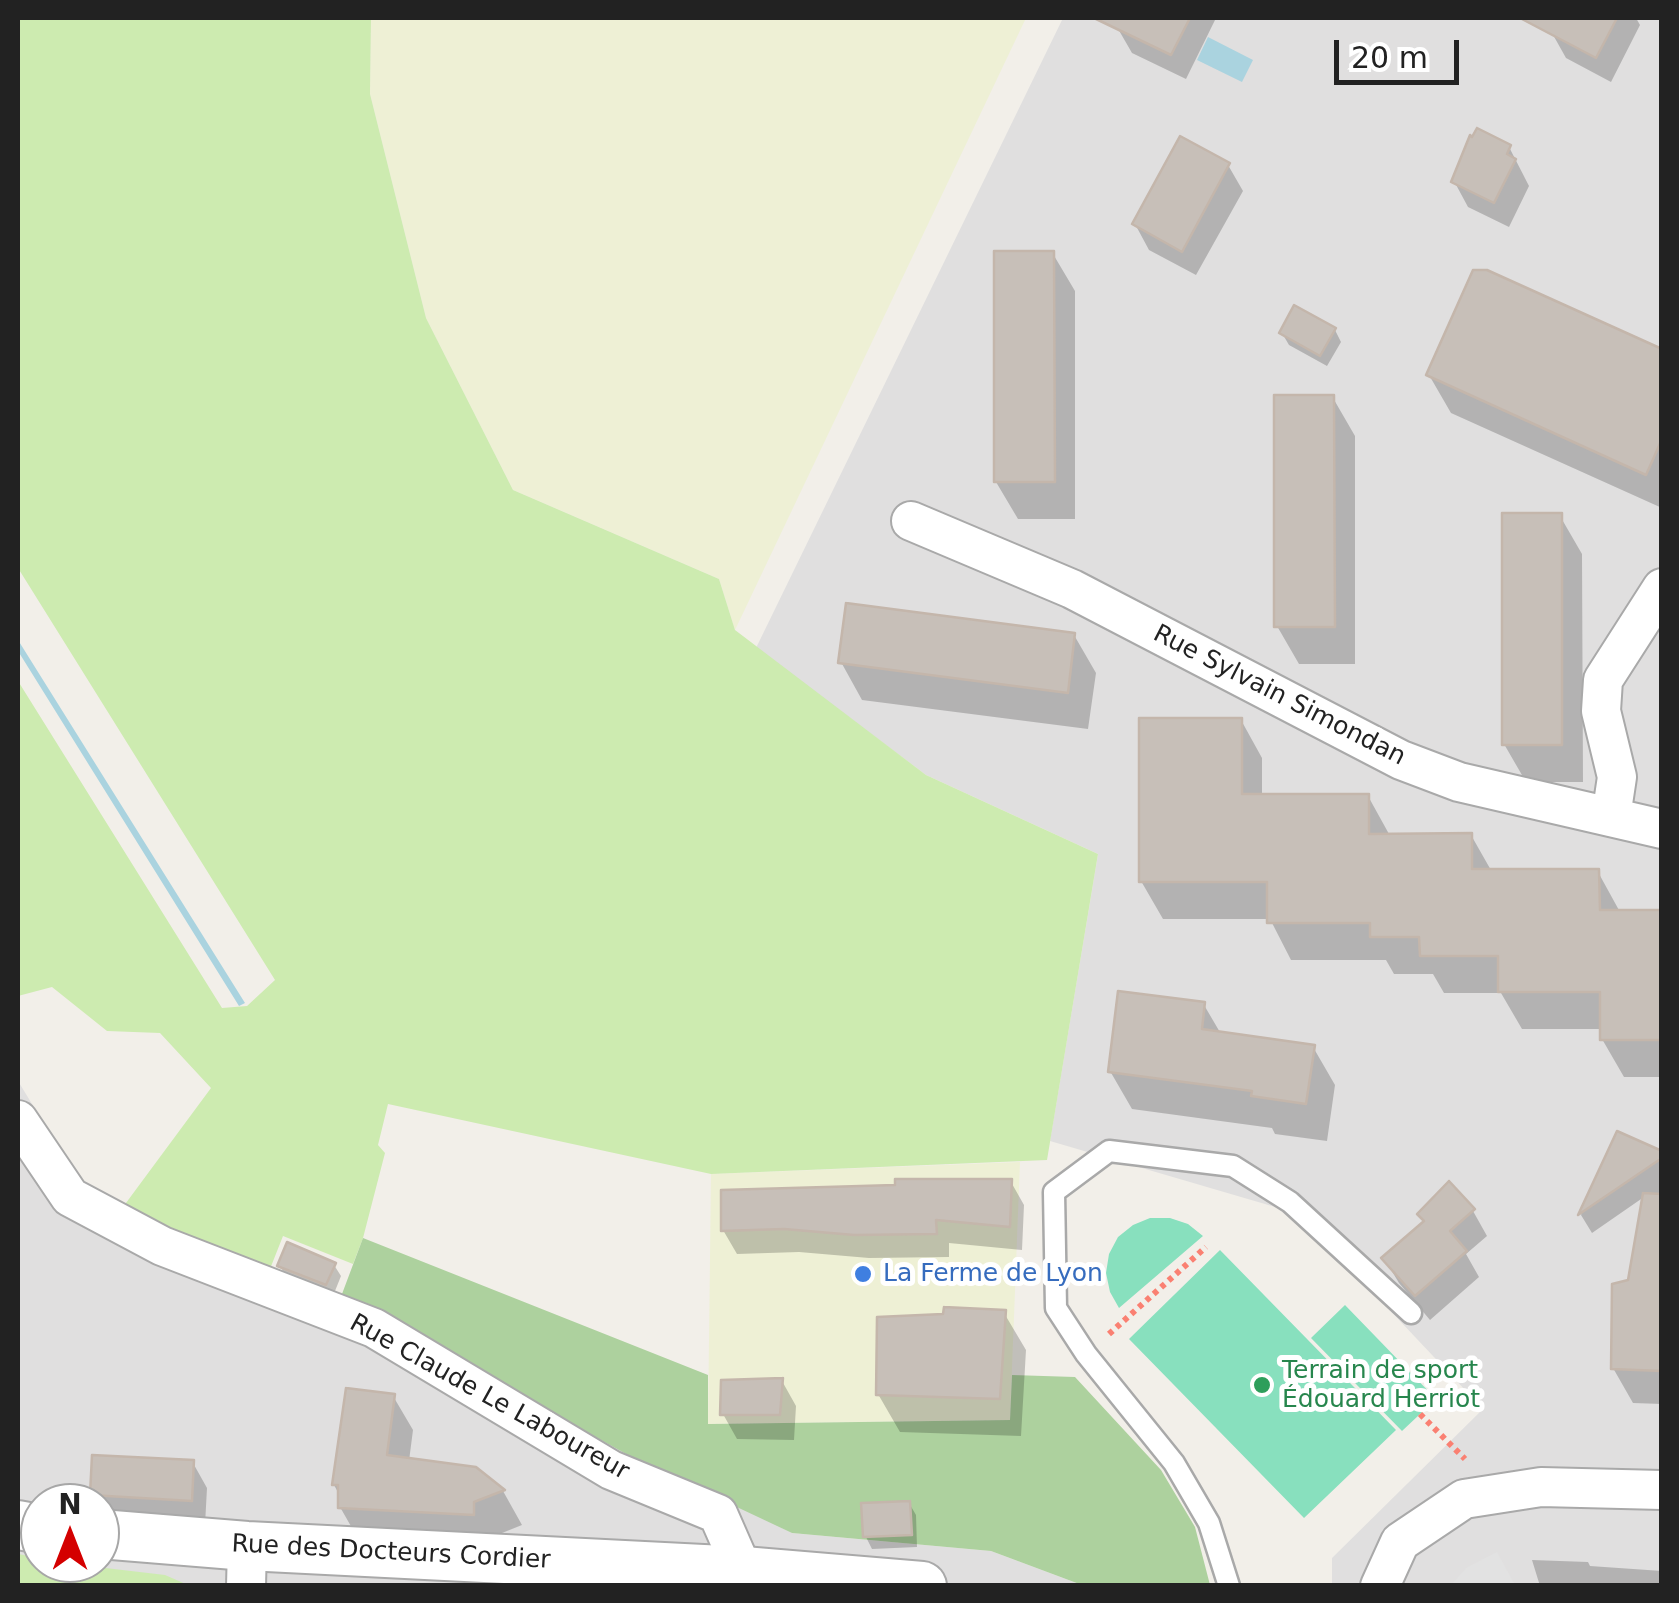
<!DOCTYPE html>
<html>
<head>
<meta charset="utf-8">
<style>
  body { margin:0 }
  #map { position:relative; width:1679px; height:1603px; overflow:hidden; background:#f2efe9; font-family:"DejaVu Sans",sans-serif }
  canvas { display:block }
  .frame { position:absolute; inset:0; border:20px solid #222; pointer-events:none }
  .north { position:absolute; left:20px; top:1483px; width:100px; height:100px; box-sizing:border-box; background:#fff; border:2px solid #a7a7a7; border-radius:50%; rotate:0deg; font-size:28px; font-weight:700; line-height:40px; text-align:center; color:#222 }
  .north::after { content:''; display:block; margin:auto; width:35px; height:45px; background:#d40000; clip-path:polygon(50% 0,100% 100%,50% 72%,0 100%) }
  .scale { position:absolute; left:1334px; top:40px; width:125px; height:45px; box-sizing:border-box; border:5px solid #222; border-top:0; padding-left:12px; font-size:30px; line-height:35px; white-space:nowrap; color:#222; -webkit-text-stroke:8px #fff; paint-order:stroke }
</style>
</head>
<body>
<div id="map">
<canvas width="1679" height="1603"></canvas>
<div class="frame"></div>
<div class="north">N</div>
<div class="scale">20 m</div>
</div>
<script>
const c = document.querySelector('canvas').getContext('2d');
c.lineJoin = 'round';
function fillPath(path, color) {
  c.fillStyle = color;
  c.fill(path, 'evenodd');
}
function poly(rows) {
  const path = new Path2D();
  for (const r of rows) {
    path.moveTo(r[0], r[1]);
    for (let i = 2; i < r.length; i += 2) path.lineTo(r[i], r[i + 1]);
  }
  return path;
}
function stroke(path, color, width, dash) {
  c.strokeStyle = color;
  c.lineWidth = width;
  c.lineCap = dash ? 'butt' : 'round';
  c.setLineDash(dash || []);
  c.stroke(path);
}
function label(font, color, halo, rows, align = 'center') {
  c.font = font + ' "DejaVu Sans",sans-serif';
  c.lineWidth = 10;
  c.setLineDash([]);
  c.textBaseline = 'middle';
  c.strokeStyle = halo;
  c.fillStyle = color;
  for (const [text, x, y, turn = 0] of rows) {
    c.save();
    c.translate(x, y);
    c.rotate((+turn || 0) * Math.PI / 180);
    c.textAlign = isNaN(turn) ? turn : align;
    if (halo) c.strokeText(text, 0, 0);
    c.fillText(text, 0, 0);
    c.restore();
  }
}
const residential = poly([
  [1063,18,1661,18,1661,1585,1332,1585,1332,1558,1483,1409,1299,1214,1050,1141,1098,854,926,775,756,648],
  [18,1081,79,1181,163,1232,385,1320,792,1533,991,1551,1082,1585,18,1585],
  [40,1503,100,1503,100,1563,40,1563]
]);
const farmland = poly([
  [371,18,1026,18,735,630,719,579,513,490,426,318,370,94],
  [1020,1162,1010,1420,708,1424,711,1174]
]);
const grass = poly([
  [18,18,371,18,370,94,426,318,513,490,719,579,735,630,926,775,1098,854,1047,1160,711,1174,388,1104,378,1145,385,1153,363,1238,353,1264,283,1236,268,1274,123,1207,211,1088,160,1033,107,1031,52,987,18,996,18,681,222,1008,247,1006,275,980,18,568],
  [18,1554,40,1558,40,1563,63,1563,165,1575,188,1585,18,1585]
]);
const forest = poly([
  [363,1238,708,1375,708,1424,1010,1420,1012,1375,1075,1377,1161,1470,1195,1527,1210,1585,1082,1585,991,1551,792,1533,637,1460,385,1320,339,1302]
]);
const pitch = poly([
  [1150,1218,1170,1218,1188,1224,1203,1236,1119,1308,1110,1292,1106,1273,1109,1254,1118,1237,1133,1225],
  [1220,1250,1396,1430,1304,1518,1129,1339],
  [1345,1305,1436,1399,1402,1431,1311,1338]
]);
const parking = poly([
  [1497,1552,1515,1585,1451,1585,1466,1568]
]);
const water = poly([
  [1208,37,1253,60,1242,82,1197,60],
  [18,640,245,1003,239,1006,18,651]
]);
const shadow = poly([
  [1122,18,1216,18,1186,79,1132,53,1117,27],
  [1560,18,1636,18,1640,25,1611,82,1566,58,1552,33],
  [1509,147,1529,186,1509,227,1468,207,1454,181],
  [1228,165,1243,191,1196,275,1149,250,1135,224],
  [1053,254,1075,291,1075,519,1018,519,996,482],
  [1335,330,1341,342,1327,366,1289,345,1282,333],
  [1662,352,1662,508,1451,413,1429,375],
  [1333,398,1355,436,1355,664,1299,664,1277,626],
  [1560,516,1582,554,1583,782,1526,782,1504,744],
  [1074,635,1096,673,1088,729,862,700,841,662],
  [1241,720,1262,758,1262,796,1368,796,1389,834,1471,835,1492,872,1598,872,1620,912,1662,912,1662,1077,1624,1077,1602,1039,1602,1029,1522,1029,1501,993,1444,993,1433,974,1394,974,1386,960,1291,960,1270,919,1163,919,1141,881],
  [1204,1005,1221,1034,1313,1047,1335,1085,1327,1141,1275,1134,1272,1128,1132,1109,1110,1071],
  [1619,1135,1662,1154,1662,1404,1633,1403,1613,1368,1644,1197,1592,1233,1581,1215],
  [1011,1182,1024,1205,1022,1250,949,1243,949,1257,869,1258,799,1252,737,1254,723,1230,898,1187],
  [1473,1211,1487,1236,1466,1254,1479,1277,1430,1320,1399,1283,1384,1258],
  [334,1265,341,1276,333,1296,287,1278,280,1266],
  [1004,1313,1026,1350,1021,1436,900,1432,878,1394],
  [782,1381,796,1406,794,1440,737,1439,723,1414],
  [393,1396,413,1430,409,1461,475,1469,503,1491,522,1525,492,1537,360,1542,340,1507,340,1496,334,1485],
  [193,1463,207,1488,205,1525,108,1520,100,1503,93,1495],
  [909,1503,916,1515,917,1547,872,1549,866,1537],
  [1532,1560,1588,1562,1590,1566,1662,1571,1662,1586,1540,1586]
]);
const building = poly([
  [1094,18,1190,18,1171,55,1094,18],
  [1520,18,1617,18,1596,58,1520,18],
  [1477,128,1511,145,1507,154,1516,159,1494,203,1451,182,1470,135,1472,137,1477,128],
  [1180,136,1230,163,1182,252,1132,224,1180,136],
  [994,251,1054,251,1055,482,994,482,994,251],
  [1473,270,1487,270,1662,349,1662,439,1646,475,1426,375,1473,270],
  [1294,305,1336,328,1320,356,1279,333,1294,305],
  [1274,395,1334,395,1335,627,1274,627,1274,395],
  [1502,513,1562,513,1562,745,1502,745,1502,513],
  [846,603,1075,633,1068,693,838,663,846,603],
  [1139,718,1242,718,1242,794,1369,794,1369,834,1472,833,1472,869,1599,869,1600,910,1662,910,1662,1040,1600,1040,1600,992,1498,992,1498,956,1420,956,1419,937,1370,937,1370,923,1267,923,1267,882,1139,882,1139,718],
  [1118,991,1205,1002,1202,1029,1315,1045,1306,1104,1251,1096,1252,1091,1108,1072,1118,991],
  [1617,1131,1662,1151,1662,1158,1578,1215,1617,1131],
  [895,1179,1012,1179,1010,1227,936,1220,937,1234,854,1235,784,1229,721,1231,721,1190,895,1185,895,1179],
  [1449,1181,1475,1209,1450,1231,1467,1251,1415,1296,1381,1258,1424,1221,1417,1214,1449,1181],
  [1643,1193,1662,1194,1662,1371,1611,1369,1612,1284,1628,1280,1643,1193],
  [287,1242,336,1263,326,1285,277,1266,287,1242],
  [944,1307,1006,1310,1000,1399,876,1395,877,1317,943,1314,944,1307],
  [783,1378,780,1415,720,1415,721,1380,783,1378],
  [346,1388,395,1394,387,1455,476,1467,505,1490,474,1502,474,1515,338,1508,338,1485,332,1485,346,1388],
  [92,1455,194,1460,192,1501,90,1495,92,1455],
  [910,1501,912,1535,863,1537,861,1503,910,1501]
]);
const path = poly([
  [1109,1334,1206,1247],
  [1420,1414,1465,1459]
]);
const service = poly([
  [1229,1586,1209,1523,1174,1463,1086,1354,1056,1308,1054,1192,1109,1151,1233,1166,1290,1202,1411,1313]
]);
const minor = poly([
  [911,521,1072,589,1401,760,1459,782,1662,829],
  [1611,817,1617,777,1601,711,1603,680,1662,588],
  [18,1120,70,1197,162,1246,374,1328,611,1470,718,1514,743,1571],
  [246,1586,247,1546],
  [1380,1586,1400,1542,1464,1499,1541,1487,1662,1490]
]);
const tertiary = poly([
  [18,1525,40,1529],
  [100,1534,247,1546,743,1571,922,1586]
]);
const markers = [
  [863,1274,10,"#3f7fe0"],
  [1262,1385,10,"#2e9e5b"]
];
const streetNames = [
  ["Rue Sylvain Simondan",1279,696,27],
  ["Rue Claude Le Laboureur",489,1398,29],
  ["Rue des Docteurs Cordier",391,1553,3]
];
const shopNames = [
  ["La Ferme de Lyon",883,1274]
];
const leisureNames = [
  ["Terrain de sport",1282,1371],
  ["Édouard Herriot",1282,1400]
];
fillPath(residential, '#e0dfdf');
fillPath(farmland, '#eef0d5');
fillPath(grass, '#cdebb0');
fillPath(forest, '#add19e');
fillPath(pitch, '#88e0be');
fillPath(parking, '#e2e2e2');
fillPath(water, '#aad3df');
fillPath(shadow, '#0003');
fillPath(building, '#c7bfb8');
stroke(building, '#c4b6ab', 2.5);
stroke(service, '#a9a9a9', 25);
stroke(minor, '#a9a9a9', 42);
stroke(tertiary, '#a9a9a9', 52);
stroke(path, '#fa8072', 6, [5, 5]);
stroke(service, '#fff', 20);
stroke(minor, '#fff', 38);
stroke(tertiary, '#fff', 48);
for (const [x, y, r, color] of markers) {
  const dot = new Path2D();
  dot.arc(x, y, r, 0, 2 * Math.PI);
  c.fillStyle = color;
  c.fill(dot);
  stroke(dot, '#fff', 4);
}
label('25px', '#222', '#fff', streetNames);
label('25px', '#366cbe', '#fff', shopNames, 'left');
label('25px', '#27864d', '#fff', leisureNames, 'left');
</script>
</body>
</html>
